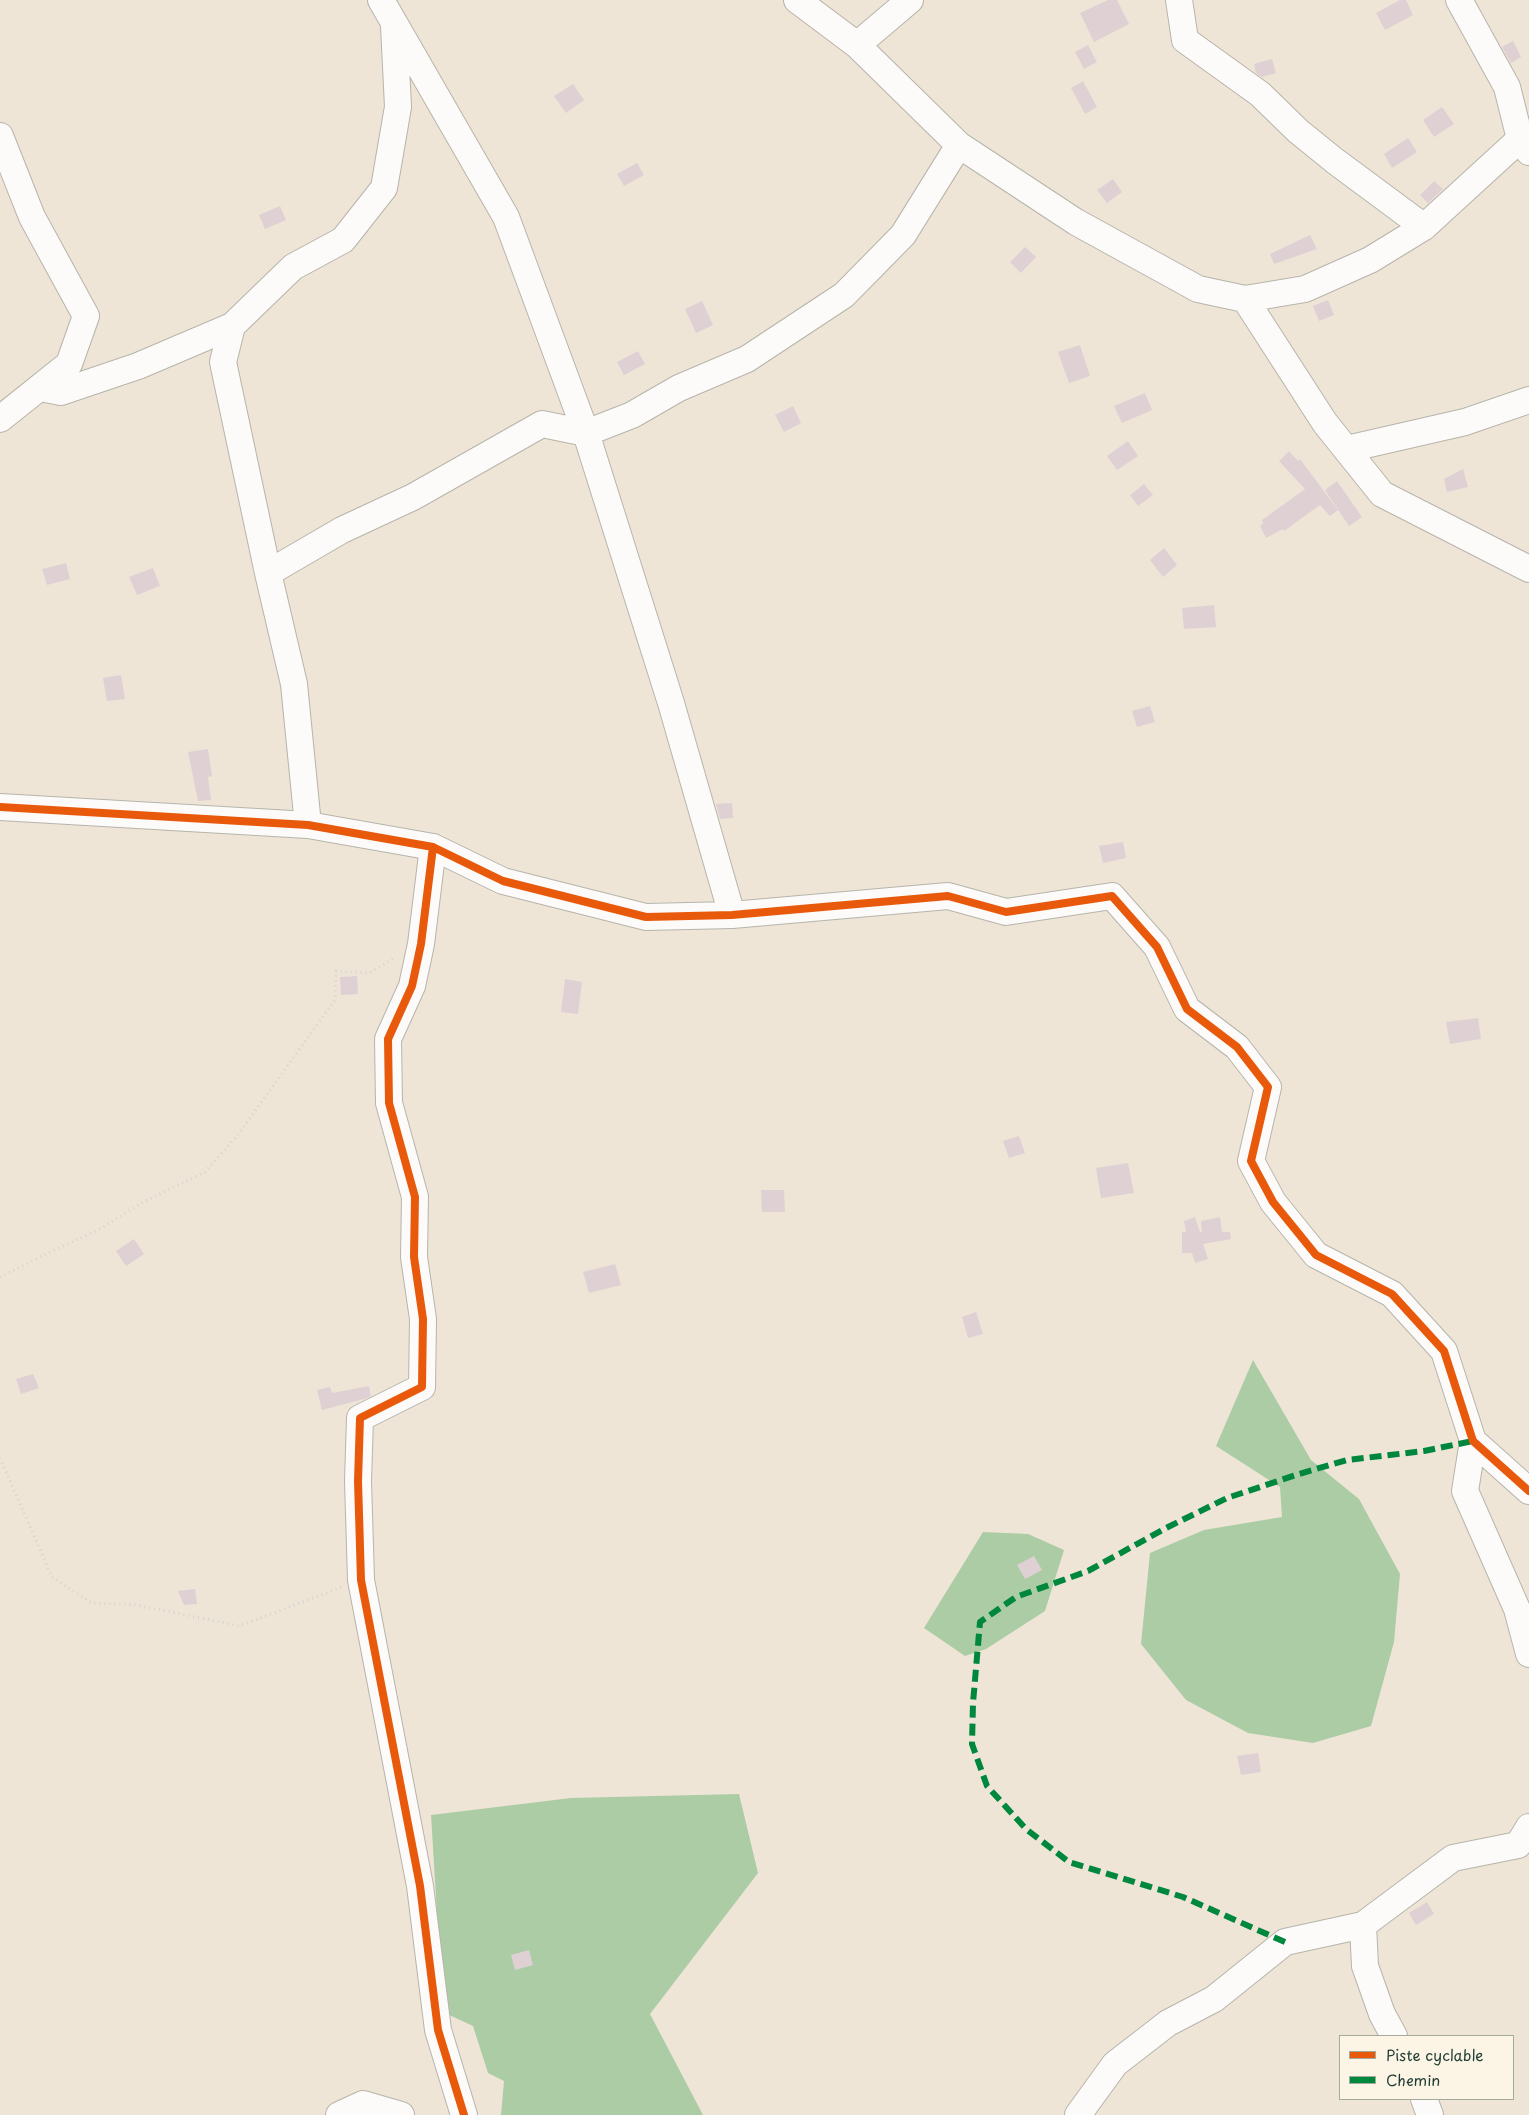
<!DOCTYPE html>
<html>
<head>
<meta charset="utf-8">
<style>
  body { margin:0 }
  #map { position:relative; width:1529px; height:2115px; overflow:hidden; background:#eee5d7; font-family:"Playpen Sans",sans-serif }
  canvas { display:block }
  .legend { position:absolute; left:1339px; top:2035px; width:175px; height:65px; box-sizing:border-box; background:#fcf5e5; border:1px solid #a4ab9e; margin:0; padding:6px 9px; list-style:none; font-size:15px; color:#1f3d34 }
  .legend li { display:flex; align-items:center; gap:10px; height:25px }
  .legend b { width:25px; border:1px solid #a4ab9e }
</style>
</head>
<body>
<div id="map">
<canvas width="1529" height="2115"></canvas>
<ul class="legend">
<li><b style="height:6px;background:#e8590c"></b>Piste cyclable</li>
<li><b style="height:6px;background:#00873e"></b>Chemin</li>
</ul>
</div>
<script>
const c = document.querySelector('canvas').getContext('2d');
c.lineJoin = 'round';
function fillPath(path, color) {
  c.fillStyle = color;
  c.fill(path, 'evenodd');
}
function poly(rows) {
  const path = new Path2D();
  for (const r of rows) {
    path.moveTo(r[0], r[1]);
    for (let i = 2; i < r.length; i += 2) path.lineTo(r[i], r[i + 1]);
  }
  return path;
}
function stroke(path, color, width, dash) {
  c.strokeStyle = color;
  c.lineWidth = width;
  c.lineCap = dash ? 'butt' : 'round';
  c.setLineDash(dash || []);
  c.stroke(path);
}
const forest = poly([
  [1253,1360,1311,1460,1359,1499,1400,1574,1394,1642,1371,1726,1313,1743,1248,1733,1186,1700,1141,1644,1150,1553,1204,1530,1282,1517,1280,1487,1216,1446],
  [983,1532,1028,1534,1064,1550,1045,1611,986,1649,965,1656,924,1628],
  [739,1794,758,1873,650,2014,703,2115,501,2115,504,2081,488,2073,473,2026,443,2012,431,1815,571,1798]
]);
const building = poly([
  [1108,0,1117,0,1129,24,1094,42,1080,13],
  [1400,0,1406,0,1413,15,1385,30,1376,13],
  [1513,41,1521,57,1511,63,1502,47],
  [1088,45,1097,62,1084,69,1075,52],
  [1272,59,1276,73,1262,77,1256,73,1254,64],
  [1083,81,1097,107,1085,114,1071,88],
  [573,84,584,100,566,113,554,96],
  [1442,107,1454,124,1434,137,1423,120],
  [1408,138,1417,152,1392,168,1384,154],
  [637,163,644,175,624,186,617,174],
  [1113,179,1122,192,1107,203,1097,190],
  [1434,181,1443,189,1428,203,1420,195],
  [280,206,286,220,265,229,259,215],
  [1310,235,1317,249,1274,264,1270,254],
  [1025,247,1036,257,1021,273,1010,262],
  [1328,300,1334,315,1319,321,1313,306],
  [702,301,713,325,696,333,685,309],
  [1080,345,1090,376,1069,383,1058,352],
  [638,351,645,364,624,375,617,362],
  [1145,393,1152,410,1122,423,1114,406],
  [793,406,801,423,784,432,775,415],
  [1128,441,1138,456,1117,470,1107,456],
  [1289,451,1298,461,1300,459,1338,510,1330,516,1320,505,1284,531,1283,529,1266,538,1260,526,1263,524,1262,520,1305,489,1279,461],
  [1463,469,1468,487,1447,492,1444,479],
  [1337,481,1362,517,1349,526,1325,490],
  [1144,484,1153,495,1138,506,1130,495],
  [1164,548,1177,565,1163,577,1150,560],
  [66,563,70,579,47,585,42,569],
  [153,568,160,586,137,595,129,577],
  [1214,605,1216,627,1184,629,1182,608],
  [121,675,125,699,107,701,103,678],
  [1150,706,1155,722,1137,727,1132,711],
  [208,749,212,776,208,777,211,800,198,801,188,752],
  [732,803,733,818,720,819,716,804],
  [1123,842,1126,858,1103,863,1099,846],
  [357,976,358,994,341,995,340,977],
  [565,979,582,982,578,1014,561,1012],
  [1478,1018,1481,1039,1450,1044,1446,1022],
  [1019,1136,1025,1153,1009,1158,1003,1141],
  [1128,1163,1134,1193,1101,1198,1096,1168],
  [761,1190,784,1190,785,1212,762,1212],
  [1195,1217,1200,1232,1202,1232,1201,1221,1220,1217,1222,1232,1230,1232,1231,1239,1203,1244,1208,1259,1195,1263,1192,1253,1182,1253,1182,1232,1186,1232,1184,1221],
  [134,1239,144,1254,126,1266,116,1251],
  [615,1264,621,1285,589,1293,583,1272],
  [976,1312,983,1334,968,1338,962,1317],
  [33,1374,39,1388,21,1394,16,1379],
  [369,1386,371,1396,364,1399,322,1410,317,1390,330,1387,332,1393],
  [1034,1556,1042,1570,1025,1579,1017,1565],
  [195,1589,197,1604,184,1605,178,1591],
  [1258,1753,1261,1772,1241,1775,1237,1756],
  [1427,1902,1434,1914,1416,1925,1409,1913],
  [529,1950,533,1965,515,1970,511,1955]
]);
const path = poly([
  [0,1277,52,1251,98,1230,145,1201,205,1172,237,1136,335,1000,336,971,369,973,396,957],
  [0,1458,52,1577,92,1603,137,1605,239,1626,342,1587]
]);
const minor = poly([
  [381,0,506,217,586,433,671,703,732,915],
  [797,0,857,45,959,145,1076,222,1198,289,1245,299,1305,289,1370,260,1424,227,1520,139,1529,134],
  [1179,0,1185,40,1260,94,1298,131,1335,161,1424,227],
  [1459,0,1507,87,1520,139,1529,152],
  [857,45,910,0],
  [0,136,32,217,86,316,69,364,0,419],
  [1245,299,1325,423,1382,494,1529,569],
  [40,388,61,392,138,366,232,326],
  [1347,449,1465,422,1529,400],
  [268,573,342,530,413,497,542,424,586,433,632,415,679,388,747,359,844,295,903,235,959,145],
  [0,807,308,825,433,847,503,881,646,917,732,915,948,896,1006,912,1112,896,1157,947,1187,1009,1237,1047,1268,1087,1251,1161,1273,1202,1316,1255,1392,1294,1444,1351,1473,1441,1529,1491],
  [308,825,294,684,268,573,223,362,232,326,293,267,343,240,384,188,398,107,394,26],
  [433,847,421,944,412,986,388,1039,389,1103,415,1197,414,1257,423,1319,422,1387,360,1418,358,1481,361,1580,420,1886,438,2030,464,2115],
  [1473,1441,1465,1491,1517,1609,1529,1654],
  [1363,1925,1365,1966,1382,2014,1394,2036],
  [1424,2099,1430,2115],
  [339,2115,363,2104,401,2115],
  [1078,2115,1115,2064,1168,2023,1214,1999,1285,1942,1363,1925,1453,1858,1518,1845,1529,1827]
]);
const quiet = poly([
  [1285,1942,1183,1897,1069,1862,1026,1829,987,1786,972,1744,973,1703,980,1622,1016,1597,1088,1571,1166,1528,1227,1498,1299,1474,1347,1460,1424,1451,1473,1441]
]);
const cycleway = poly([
  [0,807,308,825,433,847,503,881,646,917,732,915,948,896,1006,912,1112,896,1157,947,1187,1009,1237,1047,1268,1087,1251,1161,1273,1202,1316,1255,1392,1294,1444,1351,1473,1441,1529,1491],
  [433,847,421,944,412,986,388,1039,389,1103,415,1197,414,1257,423,1319,422,1387,360,1418,358,1481,361,1580,420,1886,438,2030,464,2115]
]);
fillPath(forest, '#accca5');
fillPath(building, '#dfd0d4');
stroke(minor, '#b7b4ab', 28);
stroke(path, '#d4d4d0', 3, [1, 4]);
stroke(minor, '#fcfbf9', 26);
stroke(quiet, '#00873e', 6, [12, 6]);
stroke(cycleway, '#e8590c', 8);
</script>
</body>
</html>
